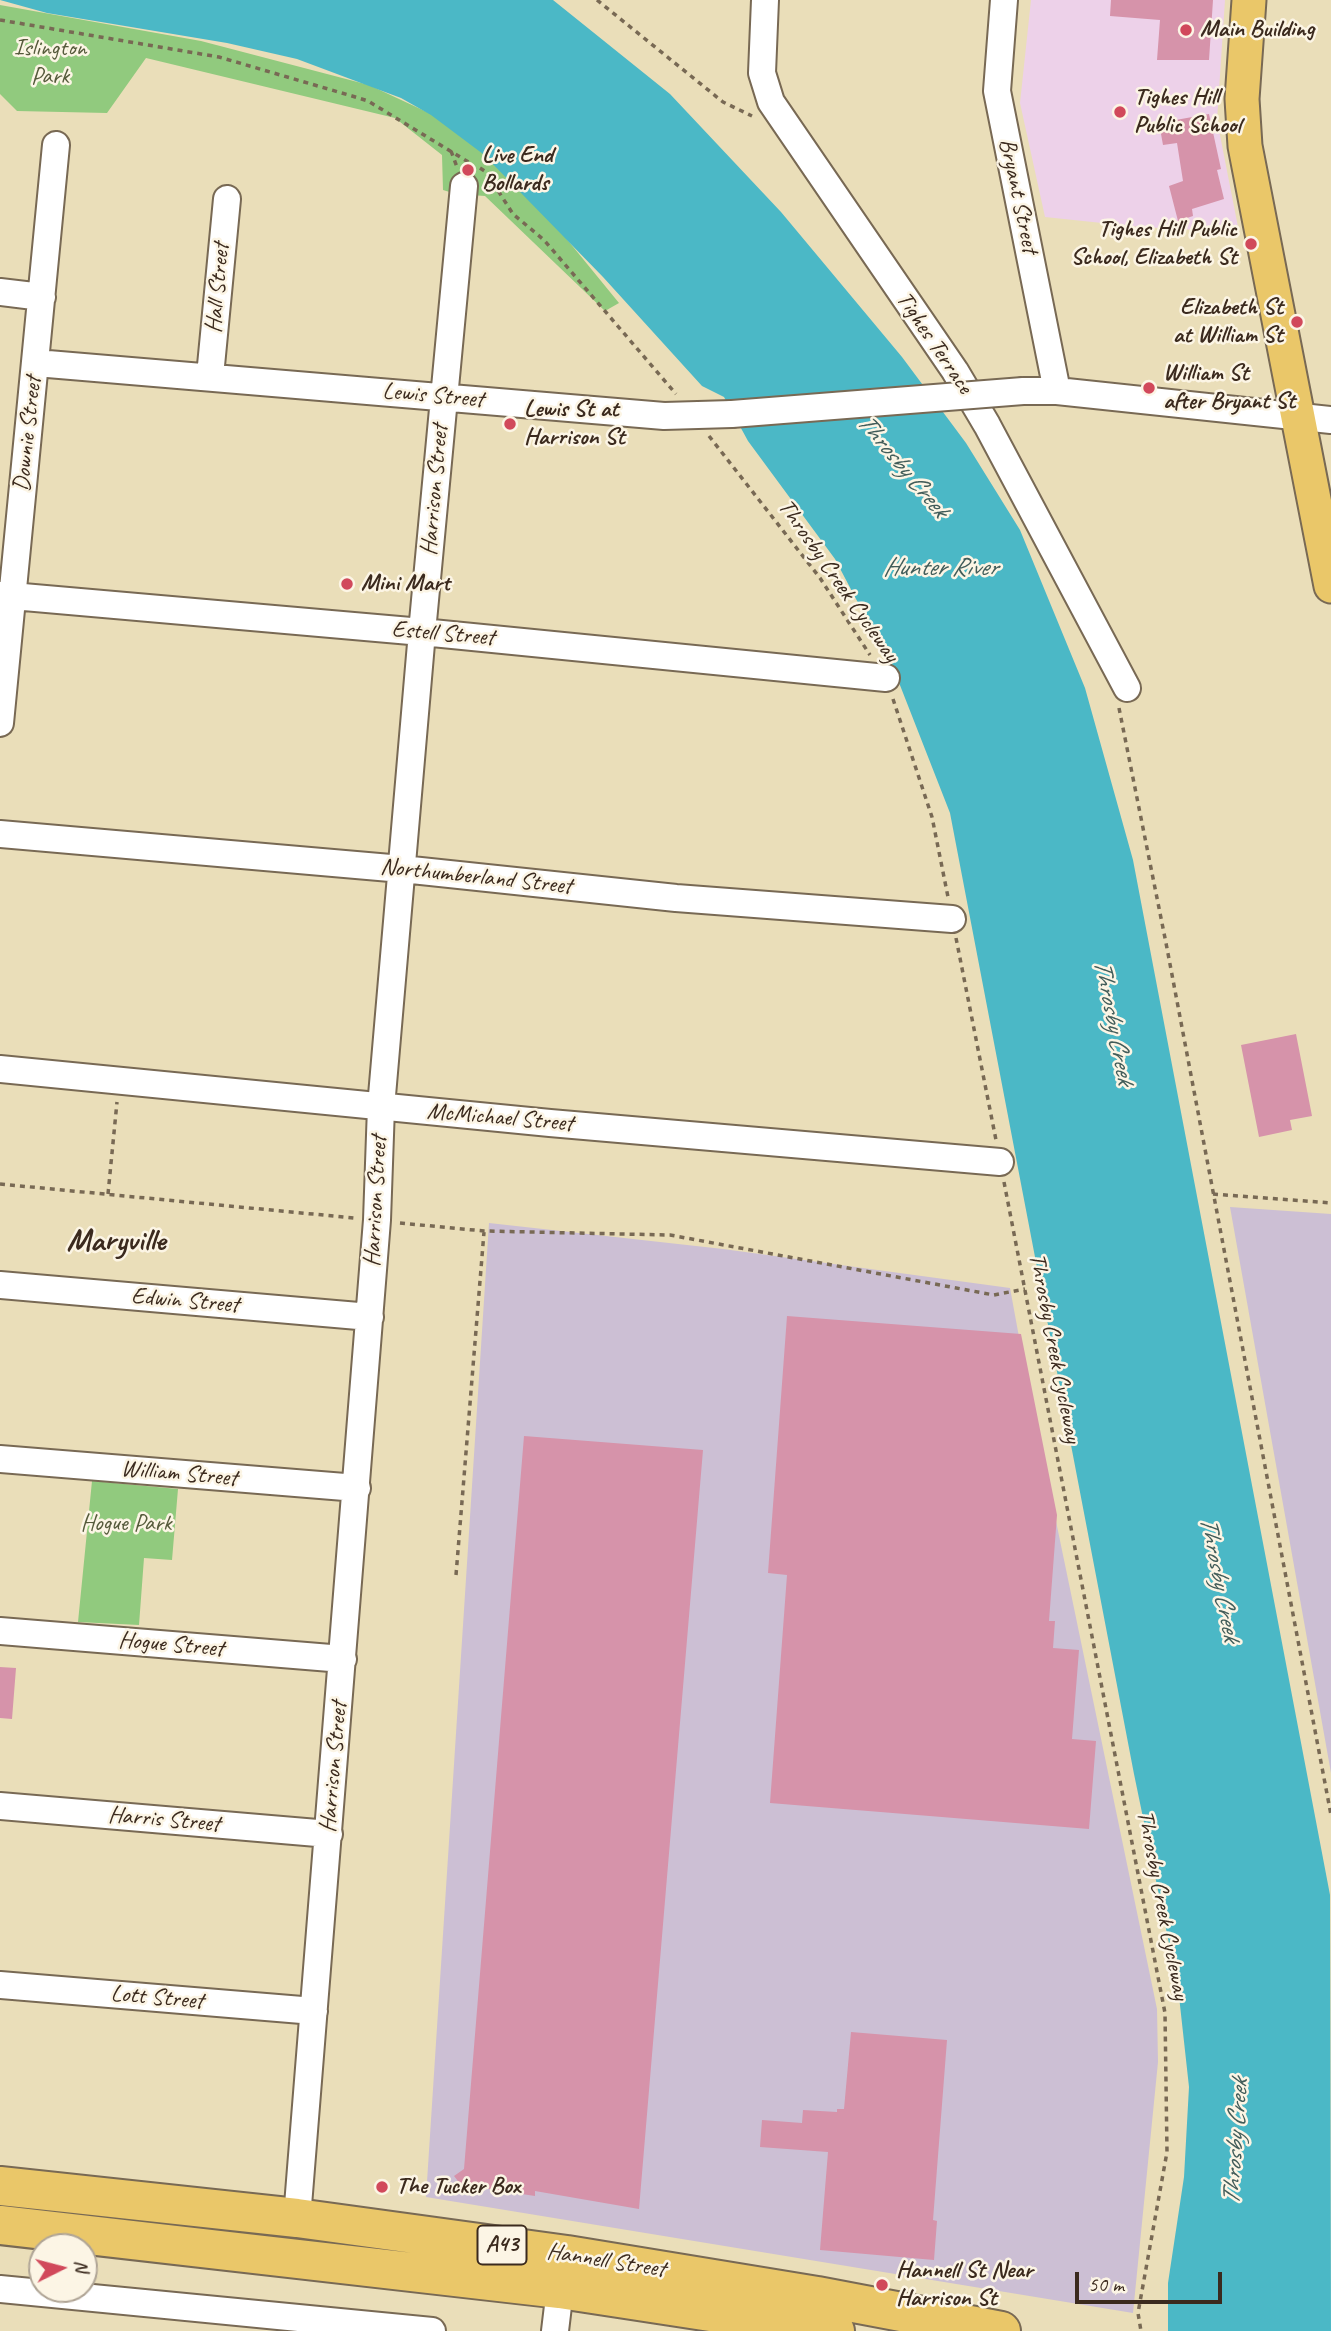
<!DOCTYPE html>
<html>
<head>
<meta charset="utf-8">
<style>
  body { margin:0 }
  #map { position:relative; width:1331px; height:2331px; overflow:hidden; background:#eadeb9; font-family:Caveat,sans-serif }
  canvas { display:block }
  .north { position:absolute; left:28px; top:2233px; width:70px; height:70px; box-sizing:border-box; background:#fcf5e5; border:2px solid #afa495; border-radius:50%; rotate:84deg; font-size:19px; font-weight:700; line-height:28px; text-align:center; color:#3b2a1e }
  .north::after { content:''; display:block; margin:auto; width:24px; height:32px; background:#d1495b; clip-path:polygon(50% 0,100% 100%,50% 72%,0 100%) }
  .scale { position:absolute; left:1075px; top:2272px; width:147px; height:32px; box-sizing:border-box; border:4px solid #3b2a1e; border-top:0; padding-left:9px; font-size:21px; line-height:24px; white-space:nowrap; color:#3b2a1e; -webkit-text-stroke:5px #fcf5e5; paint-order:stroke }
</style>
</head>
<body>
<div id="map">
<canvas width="1331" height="2331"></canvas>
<div class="north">N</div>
<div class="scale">50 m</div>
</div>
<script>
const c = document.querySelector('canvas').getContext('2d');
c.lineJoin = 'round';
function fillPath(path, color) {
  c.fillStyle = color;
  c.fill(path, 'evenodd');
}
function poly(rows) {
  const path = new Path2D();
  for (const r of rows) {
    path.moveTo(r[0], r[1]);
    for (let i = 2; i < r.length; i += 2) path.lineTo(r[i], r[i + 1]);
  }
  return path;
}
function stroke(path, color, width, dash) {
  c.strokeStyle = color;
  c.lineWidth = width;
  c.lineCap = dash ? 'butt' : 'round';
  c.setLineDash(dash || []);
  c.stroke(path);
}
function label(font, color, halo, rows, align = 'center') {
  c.font = font + ' Caveat,sans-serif';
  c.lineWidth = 5;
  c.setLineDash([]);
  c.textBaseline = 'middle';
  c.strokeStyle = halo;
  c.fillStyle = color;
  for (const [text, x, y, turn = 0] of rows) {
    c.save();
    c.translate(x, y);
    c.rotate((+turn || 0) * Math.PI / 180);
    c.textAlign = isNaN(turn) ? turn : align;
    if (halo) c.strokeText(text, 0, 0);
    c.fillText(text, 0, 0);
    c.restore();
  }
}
const built = poly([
  [1031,0,1225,0,1217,120,1239,232,1140,227,1045,217,1020,103]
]);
const industrial = poly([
  [1230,1207,1331,1214,1331,1773],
  [489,1223,723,1249,1010,1288,1028,1386,1157,2009,1158,2062,1133,2313,426,2197]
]);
const green = poly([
  [0,5,201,41,369,85,442,119,508,169,509,181,543,210,619,303,605,311,485,196,456,194,443,190,442,155,395,118,146,58,107,113,17,111,0,94],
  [92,1481,178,1489,172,1560,144,1558,139,1625,78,1622]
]);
const water = poly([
  [0,0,553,0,670,94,781,212,902,357,966,443,1020,530,1085,688,1133,860,1330,1895,1331,2331,1168,2331,1168,2283,1184,2177,1189,2087,1178,1987,1134,1774,950,813,896,675,835,559,748,441,724,397,702,386,603,277,483,154,431,115,401,98,297,59,227,43,47,13]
]);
const building = poly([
  [1111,0,1213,0,1209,60,1157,60,1160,20,1110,16],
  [1209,114,1221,169,1217,170,1224,199,1192,209,1193,216,1178,221,1169,186,1183,181,1177,143,1163,145,1159,123],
  [1296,1034,1312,1116,1290,1120,1292,1130,1259,1137,1241,1045],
  [787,1316,1021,1334,1057,1515,1049,1621,1055,1621,1053,1648,1079,1650,1072,1739,1096,1741,1089,1829,770,1803,787,1575,768,1573],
  [524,1436,703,1450,639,2209,535,2191,535,2196,469,2186,465,2190,454,2176,464,2169],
  [0,1667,16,1668,12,1719,0,1718],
  [851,2032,947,2040,933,2220,937,2221,934,2260,820,2250,828,2152,760,2147,762,2120,802,2123,803,2110,837,2112,837,2109,844,2109]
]);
const path = poly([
  [597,0,723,102,752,116],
  [0,20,219,57,352,96,368,101,470,163],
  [451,151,457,167],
  [480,168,486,172,513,214,544,240,676,394],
  [709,436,820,578,870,655],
  [893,699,932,817,948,897],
  [1119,708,1166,943,1331,1815],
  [956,938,996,1140],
  [1004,1182,1165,2013,1167,2152,1138,2313,1141,2331],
  [0,1184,354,1218],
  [108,1194,117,1102],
  [1213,1194,1331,1203],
  [400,1223,484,1231,670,1235,994,1295,1025,1289],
  [456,1575,484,1232]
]);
const minor = poly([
  [765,0,762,73,771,102,955,371,987,425,1127,688],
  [1004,0,997,91,1057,391],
  [0,292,42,297],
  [36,363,664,416,732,414],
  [210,376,227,199],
  [1023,391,1057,391,1331,420],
  [0,595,422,632,886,678],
  [0,723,56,145],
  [0,834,402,869,676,898,952,919],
  [0,1069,550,1123,1000,1162],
  [0,1285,370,1317],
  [0,1459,357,1488],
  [0,1631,343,1659],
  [0,1806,329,1834],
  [0,1985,314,2011],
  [297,2218,377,1220,381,1107,422,632,464,186],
  [0,2289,432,2331],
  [555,2331,560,2289]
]);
const major = poly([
  [1249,0,1242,99,1245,146,1331,586]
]);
const highway = poly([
  [0,2186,297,2218,567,2255,817,2296,1001,2331],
  [0,2225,560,2289,835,2331]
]);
const minorBridge = poly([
  [732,414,1023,391]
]);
const markers = [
  [1186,30,7,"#d1495b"],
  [1120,112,7,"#d1495b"],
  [468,170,7,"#d1495b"],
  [1251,244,7,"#d1495b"],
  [1297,322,7,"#d1495b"],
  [1149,388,7,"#d1495b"],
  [510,424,7,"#d1495b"],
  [347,584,7,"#d1495b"],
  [382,2187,7,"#d1495b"],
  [882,2285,7,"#d1495b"]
];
const shields = [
  [502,2245,49]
];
const shieldNames = [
  ["A43",502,2245]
];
const poiNames = [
  ["Main Building",1200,30],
  ["Tighes Hill",1134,98],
  ["Public School",1134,126],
  ["Live End",482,156],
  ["Bollards",482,184],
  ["Tighes Hill Public",1237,230,"right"],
  ["School, Elizabeth St",1237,258,"right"],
  ["Elizabeth St",1283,308,"right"],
  ["at William St",1283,336,"right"],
  ["William St",1163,374],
  ["after Bryant St",1163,402],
  ["Lewis St at",524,410],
  ["Harrison St",524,438],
  ["Mini Mart",361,584],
  ["The Tucker Box",396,2187],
  ["Hannell St Near",896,2271],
  ["Harrison St",896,2299]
];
const parkNames = [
  ["Islington",50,49],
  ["Park",50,77],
  ["Hogue Park",126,1524]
];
const streetNames = [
  ["Bryant Street",1018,196,78],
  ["Hall Street",218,288,-85],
  ["Tighes Terrace",934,343,56],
  ["Lewis Street",433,396,5],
  ["Downie Street",28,434,-84],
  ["Harrison Street",435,490,-85],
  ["Throsby Creek Cycleway",838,581,55],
  ["Estell Street",443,634,5],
  ["Northumberland Street",476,877,6],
  ["McMichael Street",500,1118,5],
  ["Harrison Street",376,1201,-87],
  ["Edwin Street",185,1301,5],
  ["Throsby Creek Cycleway",1054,1348,79],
  ["William Street",179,1474,5],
  ["Hogue Street",171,1645,5],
  ["Harrison Street",334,1767,-85],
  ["Harris Street",164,1820,5],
  ["Throsby Creek Cycleway",1162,1905,79],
  ["Lott Street",157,1998,5],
  ["Hannell Street",606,2261,9]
];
const waterNames = [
  ["Throsby Creek",902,466,50],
  ["Hunter River",940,568],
  ["Throsby Creek",1113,1022,79],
  ["Throsby Creek",1219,1579,79],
  ["Throsby Creek",1236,2142,-86]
];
const districtNames = [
  ["Maryville",116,1242]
];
fillPath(built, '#edd1e9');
fillPath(industrial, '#ccbfd4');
fillPath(green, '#91ca7e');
fillPath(water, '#4bb8c6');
fillPath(building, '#d693aa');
stroke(minor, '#786954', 30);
stroke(major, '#786954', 37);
stroke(highway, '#786954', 42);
stroke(path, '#786954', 3.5, [5, 5]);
stroke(minor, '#fff', 26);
stroke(major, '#eac769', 33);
stroke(highway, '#eac769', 38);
stroke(minorBridge, '#786954', 30, []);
stroke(minorBridge, '#fff', 26);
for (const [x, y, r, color] of markers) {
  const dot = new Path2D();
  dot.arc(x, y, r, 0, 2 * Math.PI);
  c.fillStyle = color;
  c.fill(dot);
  stroke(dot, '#fcf5e5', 2.5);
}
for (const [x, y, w] of shields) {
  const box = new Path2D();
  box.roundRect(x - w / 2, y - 19.5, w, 39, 5);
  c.fillStyle = '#fcf5e5';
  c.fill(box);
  stroke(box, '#3b2a1e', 2);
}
label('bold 23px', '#3b2a1e', null, shieldNames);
label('bold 24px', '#3b2a1e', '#fcf5e5', poiNames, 'left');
label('24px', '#555a3b', '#fcf5e5', parkNames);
label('24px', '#3b2a1e', '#fcf5e5', streetNames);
label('italic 26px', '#415c59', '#fcf5e5', waterNames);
label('bold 32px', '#3b2a1e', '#fcf5e5', districtNames);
</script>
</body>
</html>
